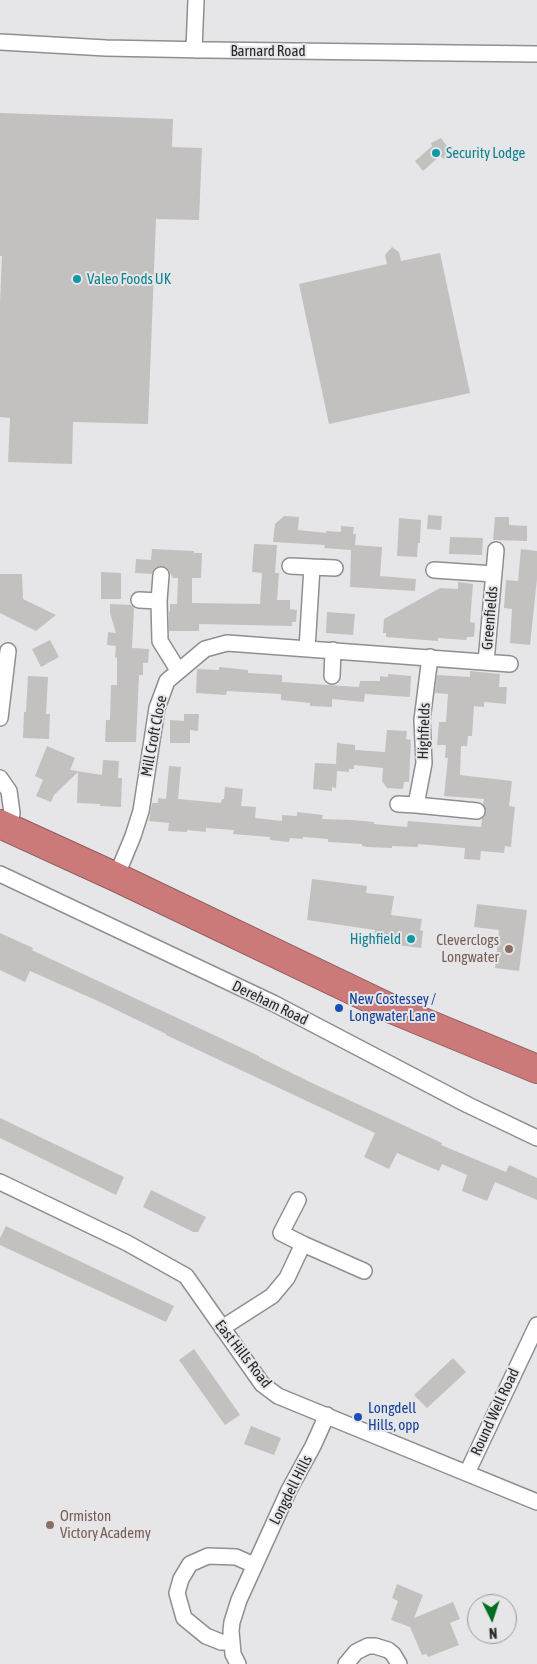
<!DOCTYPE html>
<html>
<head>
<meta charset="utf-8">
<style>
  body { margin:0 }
  #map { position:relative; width:537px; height:1664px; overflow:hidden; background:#e6e6e9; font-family:"Asap Condensed",sans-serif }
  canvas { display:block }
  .north { position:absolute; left:467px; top:1594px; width:50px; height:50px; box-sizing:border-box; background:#e6e6e9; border:1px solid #9a9a9d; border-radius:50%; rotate:176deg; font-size:14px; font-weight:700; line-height:20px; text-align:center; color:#29292a }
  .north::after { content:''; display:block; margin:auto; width:18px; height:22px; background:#006e1f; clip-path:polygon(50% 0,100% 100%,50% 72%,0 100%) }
</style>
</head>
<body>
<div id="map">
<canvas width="537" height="1664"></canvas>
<div class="north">N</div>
</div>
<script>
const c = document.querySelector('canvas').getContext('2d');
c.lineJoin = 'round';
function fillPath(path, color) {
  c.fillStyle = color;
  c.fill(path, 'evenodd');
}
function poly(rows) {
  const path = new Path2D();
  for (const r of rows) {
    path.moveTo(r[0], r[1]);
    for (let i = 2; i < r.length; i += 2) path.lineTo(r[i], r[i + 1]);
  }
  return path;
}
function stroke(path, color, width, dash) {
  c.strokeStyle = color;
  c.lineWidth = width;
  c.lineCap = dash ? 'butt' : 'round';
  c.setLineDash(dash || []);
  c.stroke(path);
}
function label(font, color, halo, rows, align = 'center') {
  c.font = font + ' "Asap Condensed",sans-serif';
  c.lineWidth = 4;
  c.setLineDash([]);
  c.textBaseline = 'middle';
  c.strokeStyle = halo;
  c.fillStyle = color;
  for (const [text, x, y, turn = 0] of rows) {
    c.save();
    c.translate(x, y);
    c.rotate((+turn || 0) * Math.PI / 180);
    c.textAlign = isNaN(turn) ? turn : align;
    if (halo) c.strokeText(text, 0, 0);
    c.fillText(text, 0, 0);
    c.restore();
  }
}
const building = poly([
  [0,113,173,119,172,147,202,148,199,220,156,219,148,424,73,422,72,464,8,462,10,418,0,417,0,302,2,256,0,256],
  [441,138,450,150,444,159,440,156,423,171,415,161,432,146,431,143],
  [392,247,399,252,401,261,440,253,470,393,329,424,299,284,387,264,385,255],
  [428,515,442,516,441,530,427,529],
  [284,516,299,517,298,530,326,533,326,531,341,532,341,526,354,527,353,534,356,534,355,545,382,547,380,576,416,579,415,591,350,587,351,550,324,548,325,545,273,542,275,524],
  [495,517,509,517,509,525,527,526,527,541,493,540],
  [399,518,421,520,420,543,418,543,417,557,397,556],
  [450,537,483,538,482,555,449,554],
  [254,544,277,545,275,573,279,573,277,600,290,600,290,609,297,610,296,622,292,622,292,626,199,624,199,631,169,631,169,611,170,612,170,604,177,604,178,578,173,578,169,571,162,566,157,567,152,574,135,573,136,559,151,560,152,549,194,551,194,553,202,553,201,578,192,578,192,603,260,604,262,573,252,572],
  [521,549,537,551,537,579,530,645,510,643,512,609,504,608,506,580,518,581],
  [101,572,121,573,121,599,101,599],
  [0,574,22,574,23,599,56,615,36,631,0,613],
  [458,582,473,584,470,622,475,623,474,637,467,637,466,640,438,638,438,641,386,637,386,633,383,633,384,619,440,588,458,589],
  [110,604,131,605,134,608,132,648,149,649,148,663,143,663,143,675,139,675,136,742,105,742,106,720,110,720,111,685,117,685,117,658,115,657,116,646,107,645,108,632,116,633,110,613],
  [327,612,355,614,353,635,326,633],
  [50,640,59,657,41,667,32,649],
  [219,667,248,670,248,673,282,675,282,682,359,687,360,681,380,681,380,676,388,677,388,674,411,676,410,697,365,694,364,702,332,699,332,707,310,706,310,703,281,700,281,694,227,691,226,695,196,693,197,669,219,670],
  [470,671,500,674,499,687,507,687,506,704,484,702,484,707,474,706,472,736,468,736,467,746,461,746,460,775,512,781,509,806,515,807,513,825,511,847,505,846,504,853,481,851,480,860,464,859,465,848,418,844,418,847,392,846,392,848,367,847,362,846,362,844,328,842,328,839,303,837,303,839,290,838,289,842,270,840,270,837,233,834,234,830,206,828,206,832,187,830,187,832,168,831,169,823,149,821,152,803,158,803,158,798,166,799,169,766,181,767,178,799,221,803,222,799,224,799,225,787,243,789,241,806,256,807,255,818,282,821,282,815,297,816,297,812,323,815,322,819,352,820,374,822,374,824,407,827,408,821,481,827,482,819,486,812,483,804,484,799,444,796,448,758,445,758,446,745,437,745,439,722,446,722,448,694,435,693,437,675,470,677],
  [28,676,48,677,46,714,50,714,49,739,23,738,24,712,26,712],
  [184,714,199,714,198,731,190,730,190,743,170,743,170,720,184,721],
  [387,730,407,731,406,739,411,740,409,782,404,782,403,789,387,788,382,781,383,768,354,765,354,769,349,769,349,772,337,771,336,788,332,787,332,791,313,789,315,763,336,764,337,743,355,745,355,750,385,752],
  [47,746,75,758,70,770,102,775,103,760,119,761,118,778,122,778,121,807,100,806,100,804,77,803,78,772,54,795,51,802,36,796,43,780,35,776],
  [312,879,367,886,366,893,394,896,391,915,422,919,420,930,423,931,421,948,373,942,375,930,307,920],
  [477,904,527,910,519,971,495,968,499,930,474,927],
  [0,933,33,948,32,950,38,953,259,1056,259,1057,312,1083,442,1143,441,1145,506,1172,509,1165,537,1178,537,1200,495,1182,487,1201,462,1191,467,1175,442,1164,439,1171,397,1153,389,1169,364,1157,375,1133,166,1035,166,1034,98,1001,30,971,25,982,0,970],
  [0,1118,124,1177,116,1195,0,1138],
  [151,1190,206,1217,198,1232,193,1232,143,1207],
  [6,1226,174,1306,166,1322,0,1245,0,1238],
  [194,1349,240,1415,225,1425,179,1360],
  [453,1358,466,1372,427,1408,414,1395],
  [251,1426,281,1438,274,1455,244,1444],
  [397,1584,423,1595,414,1618,453,1602,460,1619,450,1623,459,1645,428,1657,426,1654,422,1655,410,1627,391,1620,398,1601,392,1598]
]);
const street = poly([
  [0,42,106,48,208,50,537,54],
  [194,50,196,0],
  [290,566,312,567,307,649],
  [312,567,335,568],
  [434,570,494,574],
  [161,575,159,601,160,641,178,670],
  [139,600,159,601],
  [430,657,422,720,424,763,416,805,477,811],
  [486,662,496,550],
  [332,676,333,650],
  [0,718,8,651],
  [0,778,9,791,12,813,9,828],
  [398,804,416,805],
  [0,874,273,1003,468,1105,537,1138],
  [116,877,133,836,141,811,157,708,167,681,205,649,227,643,510,664],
  [0,1182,127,1243,186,1276,262,1384,278,1396,537,1502],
  [298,1200,281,1233,303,1244],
  [222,1328,272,1296,287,1278,303,1244,364,1271],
  [467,1473,537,1325],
  [232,1642,221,1642,206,1636,184,1618,177,1593,181,1579,190,1564,208,1556,236,1557,254,1565],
  [238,1664,233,1654,231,1631,232,1622,239,1600,289,1490,313,1446,327,1415],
  [346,1664,356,1652,368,1646,375,1646,388,1650,393,1654,399,1664]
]);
const highway = poly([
  [0,824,116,877,394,1010,537,1069]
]);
const markers = [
  [436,153,5,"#0f9aa8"],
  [77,279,5,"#0f9aa8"],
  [411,939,5,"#0f9aa8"],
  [509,949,5,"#8d6e63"],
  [339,1008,5,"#1a4fb4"],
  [358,1417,5,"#1a4fb4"],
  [50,1525,5,"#8d6e63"]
];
const streetNames = [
  ["Barnard Road",268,51],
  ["Greenfields",490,618,-85],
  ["Highfields",424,731,-88],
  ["Mill Croft Close",154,736,-79],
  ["Dereham Road",270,1003,26],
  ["East Hills Road",243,1354,52],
  ["Round Well Road",495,1412,-65],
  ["Longdell Hills",291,1490,-63]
];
const cultureNames = [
  ["Security Lodge",446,153],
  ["Valeo Foods UK",87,279],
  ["Highfield",401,939,"right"]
];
const educationNames = [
  ["Cleverclogs",499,940],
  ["Longwater",499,957],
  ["Ormiston",60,1516,"left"],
  ["Victory Academy",60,1533,"left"]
];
const transitNames = [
  ["New Costessey /",349,999],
  ["Longwater Lane",349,1016],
  ["Longdell",368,1408],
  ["Hills, opp",368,1425]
];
fillPath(building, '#c3c1bf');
stroke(street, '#8e8f91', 18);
stroke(highway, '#925d5d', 30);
stroke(street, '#fff', 15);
stroke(highway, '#cb7979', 28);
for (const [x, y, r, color] of markers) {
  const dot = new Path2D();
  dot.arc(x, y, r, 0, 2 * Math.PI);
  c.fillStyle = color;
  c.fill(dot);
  stroke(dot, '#e6e6e9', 2);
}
label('15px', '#29292a', '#e6e6e9', streetNames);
label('15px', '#0d838f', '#e6e6e9', cultureNames, 'left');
label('15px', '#785e54', '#e6e6e9', educationNames, 'right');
label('15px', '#164399', '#e6e6e9', transitNames, 'left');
</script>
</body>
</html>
